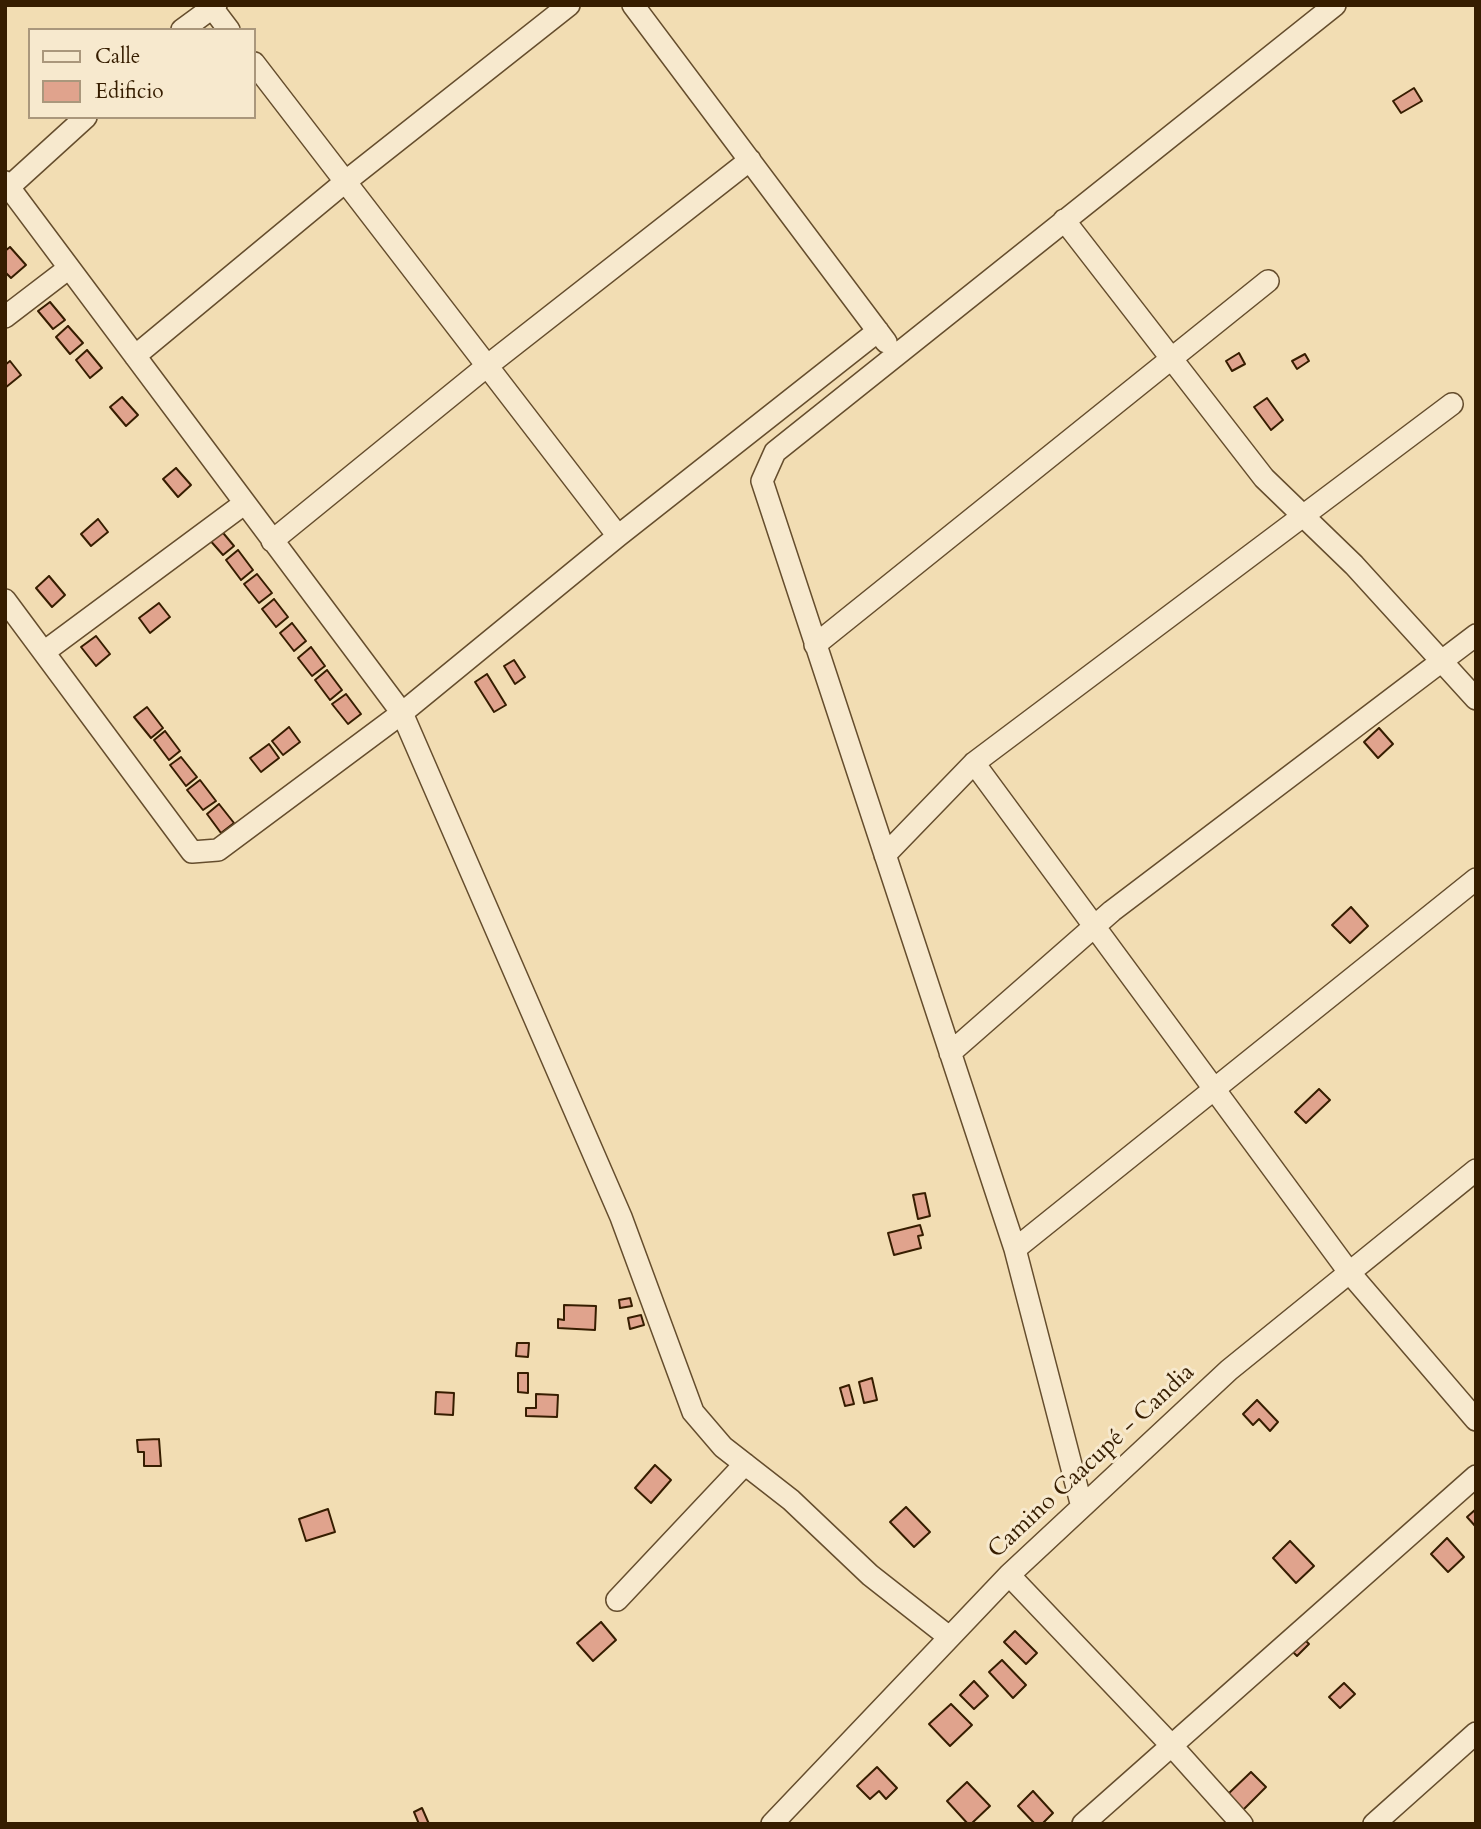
<!DOCTYPE html>
<html>
<head>
<meta charset="utf-8">
<style>
  body { margin:0 }
  #map { position:relative; width:1481px; height:1829px; overflow:hidden; background:#f2ddb3; font-family:Cardo,serif }
  canvas { display:block }
  .frame { position:absolute; inset:0; border:7px solid #361d00; pointer-events:none }
  .legend { position:absolute; left:28px; top:28px; width:228px; height:91px; box-sizing:border-box; background:#f7e9ce; border:2px solid #aa977c; margin:0; padding:9px 12px; list-style:none; font-size:21px; color:#361d00 }
  .legend li { display:flex; align-items:center; gap:14px; height:35px }
  .legend b { width:35px; border:2px solid #aa977c }
</style>
</head>
<body>
<div id="map">
<canvas width="1481" height="1829"></canvas>
<div class="frame"></div>
<ul class="legend">
<li><b style="height:9px;background:#f7e9ce"></b>Calle</li>
<li><b style="height:19px;background:#e0a38d"></b>Edificio</li>
</ul>
</div>
<script>
const c = document.querySelector('canvas').getContext('2d');
c.lineJoin = 'round';
function fillPath(path, color) {
  c.fillStyle = color;
  c.fill(path, 'evenodd');
}
function poly(rows) {
  const path = new Path2D();
  for (const r of rows) {
    path.moveTo(r[0], r[1]);
    for (let i = 2; i < r.length; i += 2) path.lineTo(r[i], r[i + 1]);
  }
  return path;
}
function stroke(path, color, width, dash) {
  c.strokeStyle = color;
  c.lineWidth = width;
  c.lineCap = dash ? 'butt' : 'round';
  c.setLineDash(dash || []);
  c.stroke(path);
}
function label(font, color, halo, rows, align = 'center') {
  c.font = font + ' Cardo,serif';
  c.lineWidth = 6;
  c.setLineDash([]);
  c.textBaseline = 'middle';
  c.strokeStyle = halo;
  c.fillStyle = color;
  for (const [text, x, y, turn = 0] of rows) {
    c.save();
    c.translate(x, y);
    c.rotate((+turn || 0) * Math.PI / 180);
    c.textAlign = isNaN(turn) ? turn : align;
    if (halo) c.strokeText(text, 0, 0);
    c.fillText(text, 0, 0);
    c.restore();
  }
}
const building = poly([
  [1414,88,1422,101,1401,113,1393,101,1414,88],
  [10,247,26,265,11,278,5,272,5,251,10,247],
  [50,302,65,320,53,329,38,311,50,302],
  [68,326,83,343,70,354,56,337,68,326],
  [87,350,102,368,90,378,76,360,87,350],
  [1239,353,1245,364,1232,371,1226,361,1239,353],
  [1305,354,1309,361,1297,369,1292,361,1305,354],
  [10,361,21,375,5,388,5,365,10,361],
  [122,397,138,415,126,426,110,407,122,397],
  [1267,398,1283,420,1271,430,1254,407,1267,398],
  [176,468,191,485,178,497,163,479,176,468],
  [98,519,108,532,91,546,81,534,98,519],
  [219,528,234,546,223,555,208,538,219,528],
  [238,550,253,570,241,580,226,560,238,550],
  [257,574,272,593,259,603,244,584,257,574],
  [49,576,65,595,52,607,36,588,49,576],
  [274,599,288,617,276,627,262,609,274,599],
  [159,603,170,617,150,633,139,618,159,603],
  [292,623,306,641,294,651,280,633,292,623],
  [96,636,110,654,96,666,81,647,96,636],
  [311,647,325,666,312,676,298,658,311,647],
  [514,660,525,677,515,684,504,666,514,660],
  [327,670,342,690,330,700,315,680,327,670],
  [487,674,506,705,494,712,475,682,487,674],
  [346,694,361,714,348,724,332,704,346,694],
  [147,707,163,728,151,738,134,717,147,707],
  [289,727,300,742,283,755,272,741,289,727],
  [1379,728,1393,744,1378,758,1364,742,1379,728],
  [165,731,180,751,169,760,154,740,165,731],
  [269,744,279,758,261,772,250,758,269,744],
  [181,757,197,777,186,786,170,765,181,757],
  [200,780,216,801,203,810,187,790,200,780],
  [219,804,234,823,221,833,207,814,219,804],
  [1351,907,1368,926,1350,943,1332,925,1351,907],
  [1319,1089,1330,1100,1306,1123,1295,1112,1319,1089],
  [925,1193,930,1216,918,1219,913,1195,925,1193],
  [920,1225,923,1235,918,1236,921,1248,894,1255,888,1233,920,1225],
  [630,1298,632,1306,620,1308,619,1300,630,1298],
  [564,1305,596,1306,595,1330,558,1328,558,1319,564,1320,564,1305],
  [641,1315,644,1325,630,1329,628,1318,641,1315],
  [517,1343,529,1343,528,1357,516,1356,517,1343],
  [518,1373,528,1373,528,1393,518,1392,518,1373],
  [872,1378,877,1400,864,1403,859,1382,872,1378],
  [849,1385,854,1404,845,1406,840,1388,849,1385],
  [436,1392,454,1393,453,1415,435,1414,436,1392],
  [536,1394,558,1395,557,1417,526,1416,526,1408,536,1408,536,1394],
  [1257,1400,1278,1422,1270,1431,1259,1419,1253,1425,1243,1414,1257,1400],
  [159,1439,161,1466,144,1466,144,1452,138,1452,137,1440,159,1439],
  [655,1465,671,1480,651,1503,635,1488,655,1465],
  [906,1507,930,1532,914,1547,890,1522,906,1507],
  [328,1509,335,1532,306,1541,299,1519,328,1509],
  [1476,1509,1476,1527,1467,1517,1476,1509],
  [1447,1538,1464,1557,1448,1572,1431,1554,1447,1538],
  [1290,1541,1314,1566,1296,1583,1273,1558,1290,1541],
  [601,1622,616,1640,593,1661,577,1643,601,1622],
  [1015,1631,1037,1653,1026,1664,1004,1642,1015,1631],
  [1303,1638,1309,1644,1297,1656,1291,1650,1303,1638],
  [1002,1660,1026,1685,1013,1698,989,1672,1002,1660],
  [974,1681,988,1696,974,1709,960,1695,974,1681],
  [1344,1683,1355,1694,1340,1708,1329,1697,1344,1683],
  [951,1704,972,1725,950,1746,929,1724,951,1704],
  [877,1767,897,1788,886,1799,879,1791,870,1799,857,1786,877,1767],
  [1251,1772,1266,1787,1242,1811,1227,1795,1251,1772],
  [967,1782,990,1806,971,1824,968,1824,947,1801,967,1782],
  [1033,1791,1053,1813,1042,1824,1035,1824,1018,1806,1033,1791],
  [422,1808,429,1824,419,1824,414,1812,422,1808]
]);
const minor = poly([
  [210,5,229,30],
  [633,5,886,342],
  [182,30,216,5],
  [254,63,618,536],
  [5,182,402,713,621,1217,693,1412,723,1447,791,1500,870,1575,949,1637],
  [9,187,86,117],
  [1064,220,1264,478,1354,565,1476,699],
  [5,317,69,268],
  [135,356,345,182,569,5],
  [272,541,487,366,750,160],
  [5,600,192,852,218,850,402,713,618,536,878,331],
  [815,645,1268,281],
  [44,652,245,503],
  [974,763,1349,1272,1476,1420],
  [885,855,974,763,1452,404],
  [950,1053,1112,911,1476,635],
  [1015,1249,1476,879],
  [1082,1507,1015,1249,762,481,775,452,1335,5],
  [1009,1575,1172,1746,1242,1824],
  [617,1600,745,1464],
  [772,1824,1009,1575,1229,1370,1476,1170],
  [1083,1824,1476,1476],
  [1374,1824,1476,1733]
]);
const streetNames = [
  ["Camino Caacupé - Candia",1092,1462,-43]
];
fillPath(building, '#e0a38d');
stroke(building, '#361d00', 2);
stroke(minor, '#654d2d', 24);
stroke(minor, '#f7e9ce', 21);
label('24px', '#361d00', '#f7e9ce', streetNames);
</script>
</body>
</html>
